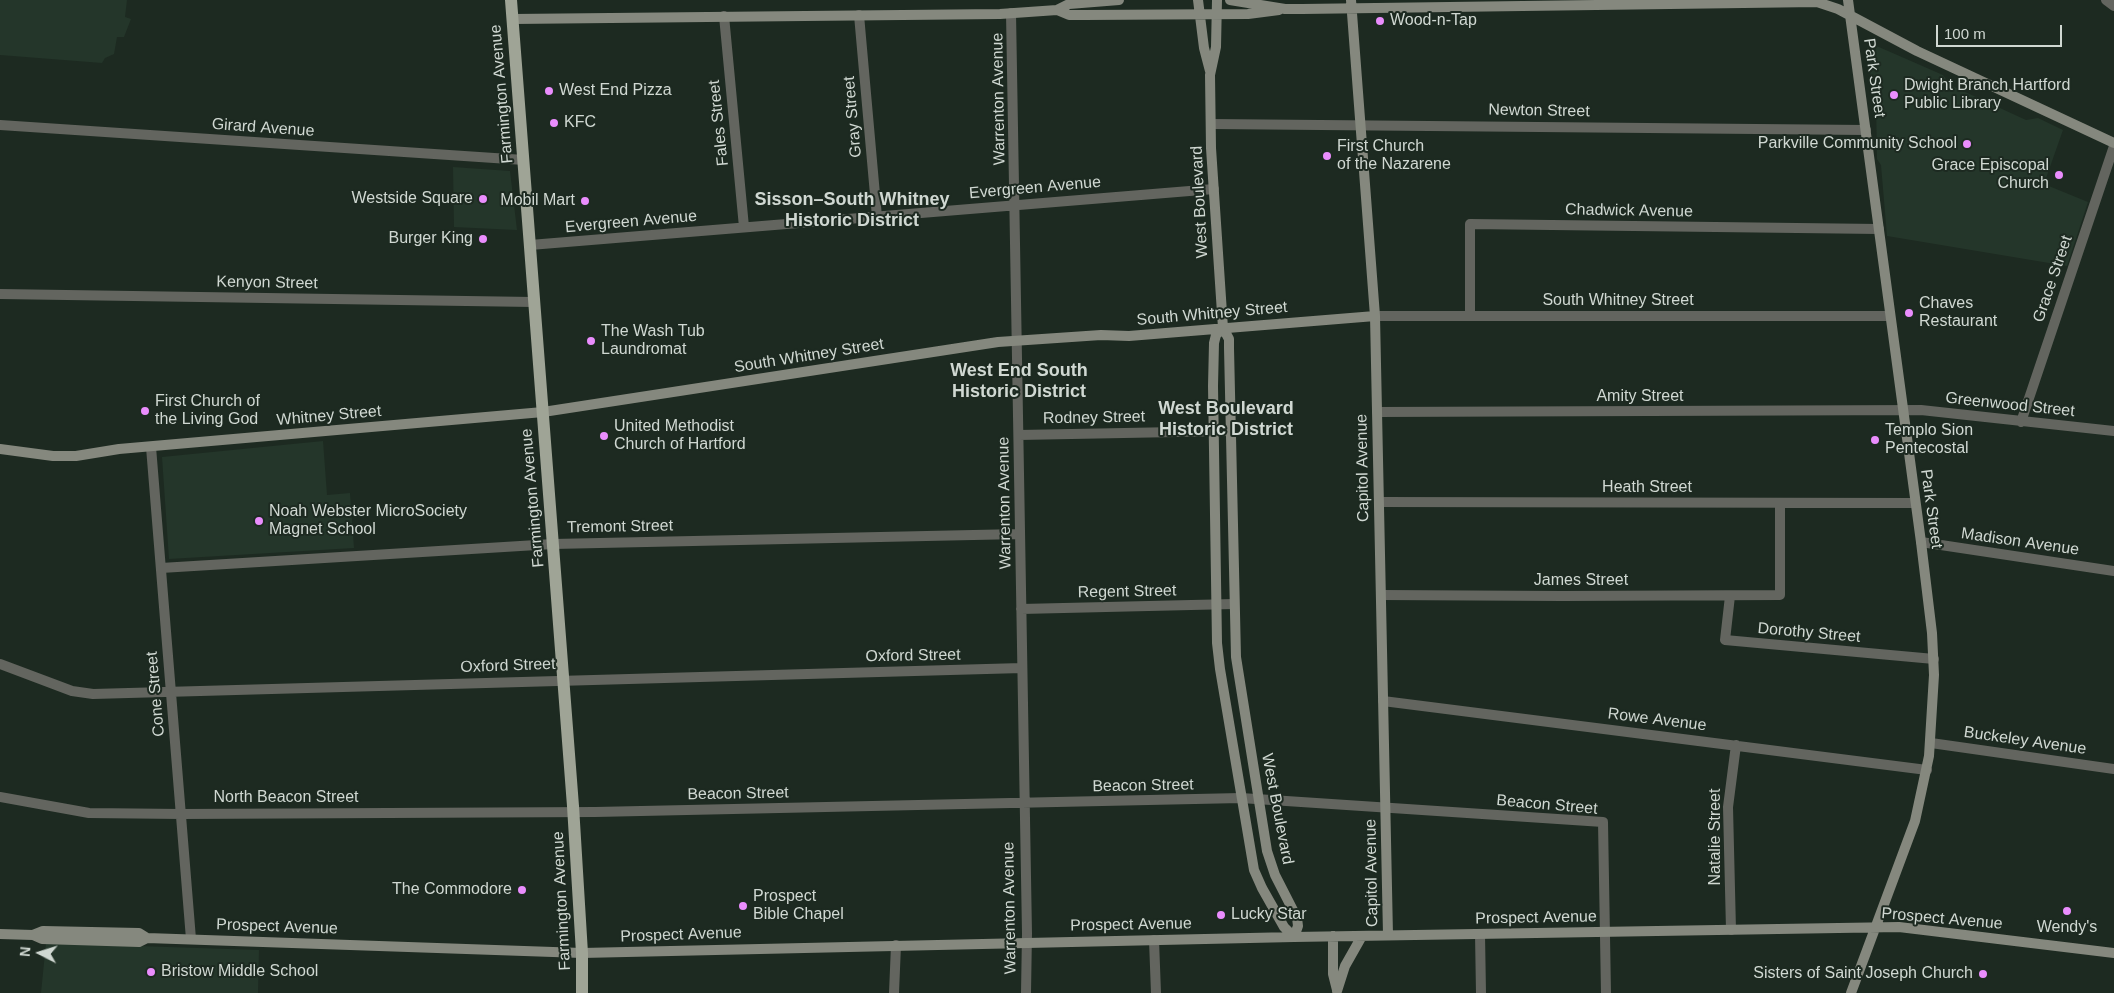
<!DOCTYPE html>
<html>
<head>
<meta charset="utf-8">
<style>
  body { margin:0 }
  #map { position:relative; width:2114px; height:993px; overflow:hidden; background:#1d2a21; font-family:Helvetica,sans-serif }
  canvas { display:block }
  .north { position:absolute; left:15px; top:928px; width:50px; height:50px; -webkit-text-stroke:4px #1d2a21; paint-order:stroke; rotate:275deg; font-size:14px; font-weight:700; line-height:20px; text-align:center; color:#d0d8d2 }
  .north::after { content:''; display:block; margin:auto; width:18px; height:22px; background:#d0d8d2; clip-path:polygon(50% 0,100% 100%,50% 72%,0 100%) }
  .scale { position:absolute; left:1936px; top:25px; width:126px; height:22px; box-sizing:border-box; border:2px solid #d0d8d2; border-top:0; padding-left:6px; font-size:15px; line-height:18px; white-space:nowrap; color:#d0d8d2; -webkit-text-stroke:4px #1d2a21; paint-order:stroke }
</style>
</head>
<body>
<div id="map">
<canvas width="2114" height="993"></canvas>
<div class="north">N</div>
<div class="scale">100 m</div>
</div>
<script>
const c = document.querySelector('canvas').getContext('2d');
c.lineJoin = 'round';
function fillPath(path, color) {
  c.fillStyle = color;
  c.fill(path, 'evenodd');
}
function poly(rows) {
  const path = new Path2D();
  for (const r of rows) {
    path.moveTo(r[0], r[1]);
    for (let i = 2; i < r.length; i += 2) path.lineTo(r[i], r[i + 1]);
  }
  return path;
}
function stroke(path, color, width, dash) {
  c.strokeStyle = color;
  c.lineWidth = width;
  c.lineCap = dash ? 'butt' : 'round';
  c.setLineDash(dash || []);
  c.stroke(path);
}
function label(font, color, halo, rows, align = 'center') {
  c.font = font + ' Helvetica,sans-serif';
  c.lineWidth = 4;
  c.setLineDash([]);
  c.textBaseline = 'middle';
  c.strokeStyle = halo;
  c.fillStyle = color;
  for (const [text, x, y, turn = 0] of rows) {
    c.save();
    c.translate(x, y);
    c.rotate((+turn || 0) * Math.PI / 180);
    c.textAlign = isNaN(turn) ? turn : align;
    if (halo) c.strokeText(text, 0, 0);
    c.fillText(text, 0, 0);
    c.restore();
  }
}
const built = poly([
  [0,0,127,0,125,17,131,19,124,37,117,37,114,54,105,58,102,63,0,55],
  [1872,44,1943,75,1950,85,2026,120,2038,118,2063,130,2044,184,2088,202,2067,266,1887,236,1881,165,1877,159,1876,101,1866,53,1867,48],
  [453,167,510,171,517,230,454,227],
  [323,441,327,495,350,493,354,548,169,559,162,457],
  [46,943,259,950,258,993,41,993]
]);
const minor = poly([
  [2106,0,2114,6],
  [1011,13,1027,933,1026,993],
  [859,15,877,217],
  [724,16,744,227],
  [1211,124,1866,130],
  [0,125,524,160],
  [530,245,1214,189],
  [0,294,533,302],
  [1375,316,1890,316],
  [1470,316,1470,224,1879,229],
  [1377,412,1921,410,2114,431],
  [2021,422,2114,146],
  [1019,435,1229,431],
  [151,447,191,939],
  [1379,502,1915,503],
  [1921,542,2114,571],
  [161,568,553,544,1020,534],
  [1381,595,1562,596,1780,595,1780,503],
  [1730,596,1725,640,1934,659],
  [1021,609,1234,604],
  [0,664,72,691,93,694,1022,668],
  [1383,701,1927,770],
  [1931,743,2114,769],
  [0,797,89,813,181,814,595,812,1241,798,1603,822,1606,993],
  [1731,930,1728,807,1736,745],
  [1480,934,1481,993],
  [1154,940,1156,993],
  [894,993,896,945]
]);
const secondary = poly([
  [1198,0,1204,48,1210,71],
  [1217,0,1216,47,1210,75,1211,148,1223,328,1229,339,1229,348,1236,657,1267,851,1275,875,1297,918,1298,926,1294,937,1284,927,1262,888,1254,870,1220,669,1217,643,1213,386,1214,343,1216,335,1223,328],
  [1230,0,1285,9,1302,9,1817,2,1838,9,1917,51,2114,143],
  [1351,0,1375,316,1388,935],
  [1848,0,1921,542,1932,633,1934,675,1929,756,1915,821,1851,993],
  [1057,10,1069,4,1119,0],
  [513,19,1000,14,1057,10,1069,15,1084,15,1248,14,1279,10],
  [0,449,53,456,76,456,119,449,543,412,998,342,1101,335,1129,336,1375,316],
  [0,934,33,935,42,939,139,942,147,938],
  [33,935,43,931,139,933,147,938,582,953,1294,937,1899,927,2114,953],
  [1333,936,1333,974,1337,990],
  [1337,991,1345,966,1362,936]
]);
const primary = poly([
  [511,0,573,806,582,953,582,993]
]);
const markers = [
  [1380,21,5,"#ea8dfd"],
  [549,91,5,"#ea8dfd"],
  [1894,95,5,"#ea8dfd"],
  [554,123,5,"#ea8dfd"],
  [1967,144,5,"#ea8dfd"],
  [1327,156,5,"#ea8dfd"],
  [2059,175,5,"#ea8dfd"],
  [483,199,5,"#ea8dfd"],
  [585,201,5,"#ea8dfd"],
  [483,239,5,"#ea8dfd"],
  [1909,313,5,"#ea8dfd"],
  [591,341,5,"#ea8dfd"],
  [145,411,5,"#ea8dfd"],
  [604,436,5,"#ea8dfd"],
  [1875,440,5,"#ea8dfd"],
  [259,521,5,"#ea8dfd"],
  [522,890,5,"#ea8dfd"],
  [743,906,5,"#ea8dfd"],
  [2067,911,5,"#ea8dfd"],
  [1221,915,5,"#ea8dfd"],
  [151,972,5,"#ea8dfd"],
  [1983,974,5,"#ea8dfd"]
];
const poiNames = [
  ["Wood-n-Tap",1390,21],
  ["Dwight Branch Hartford",1904,86],
  ["Public Library",1904,104],
  ["West End Pizza",559,91],
  ["KFC",564,123],
  ["Parkville Community School",1957,144,"right"],
  ["First Church",1337,147],
  ["of the Nazarene",1337,165],
  ["Grace Episcopal",2049,166,"right"],
  ["Church",2049,184,"right"],
  ["Westside Square",473,199,"right"],
  ["Mobil Mart",575,201,"right"],
  ["Burger King",473,239,"right"],
  ["Chaves",1919,304],
  ["Restaurant",1919,322],
  ["The Wash Tub",601,332],
  ["Laundromat",601,350],
  ["First Church of",155,402],
  ["the Living God",155,420],
  ["United Methodist",614,427],
  ["Church of Hartford",614,445],
  ["Templo Sion",1885,431],
  ["Pentecostal",1885,449],
  ["Noah Webster MicroSociety",269,512],
  ["Magnet School",269,530],
  ["The Commodore",512,890,"right"],
  ["Prospect",753,897],
  ["Bible Chapel",753,915],
  ["Lucky Star",1231,915],
  ["Wendy's",2067,928,"center"],
  ["Bristow Middle School",161,972],
  ["Sisters of Saint Joseph Church",1973,974,"right"]
];
const streetNames = [
  ["Park Street",1874,78,82],
  ["Farmington Avenue",502,94,-95],
  ["Warrenton Avenue",999,99,-91],
  ["Newton Street",1539,111,1],
  ["Gray Street",853,117,-95],
  ["Fales Street",719,123,-96],
  ["Girard Avenue",263,128,4],
  ["Evergreen Avenue",1035,188,-5],
  ["West Boulevard",1200,202,-93],
  ["Chadwick Avenue",1629,211,1],
  ["Evergreen Avenue",631,222,-5],
  ["Grace Street",2053,279,-71],
  ["Kenyon Street",267,283,1],
  ["South Whitney Street",1618,301],
  ["South Whitney Street",1212,314,-5],
  ["South Whitney Street",809,356,-9],
  ["Amity Street",1640,397],
  ["Greenwood Street",2010,405,6],
  ["Whitney Street",329,416,-5],
  ["Rodney Street",1094,418,-1],
  ["Capitol Avenue",1363,468,-91],
  ["Heath Street",1647,488],
  ["Farmington Avenue",533,498,-95],
  ["Warrenton Avenue",1005,503,-91],
  ["Park Street",1931,509,82],
  ["Tremont Street",620,527,-1],
  ["Madison Avenue",2020,542,8],
  ["James Street",1581,581],
  ["Regent Street",1127,592,-1],
  ["Dorothy Street",1809,633,5],
  ["Oxford Street",913,656,-1],
  ["Oxford Street",508,666,-2],
  ["Cone Street",156,694,-95],
  ["Rowe Avenue",1657,720,7],
  ["Buckeley Avenue",2025,741,8],
  ["Beacon Street",1143,786,-1],
  ["Beacon Street",738,794,-1],
  ["North Beacon Street",286,798],
  ["Beacon Street",1547,805,5],
  ["West Boulevard",1277,809,79],
  ["Natalie Street",1716,837,-90],
  ["Capitol Avenue",1372,873,-91],
  ["Farmington Avenue",562,901,-93],
  ["Warrenton Avenue",1010,908,-91],
  ["Prospect Avenue",1536,918,-1],
  ["Prospect Avenue",1942,919,5],
  ["Prospect Avenue",1131,925,-1],
  ["Prospect Avenue",277,927,2],
  ["Prospect Avenue",681,935,-2]
];
const neighbourhoodNames = [
  ["Sisson–South Whitney",852,200],
  ["Historic District",852,221],
  ["West End South",1019,371],
  ["Historic District",1019,392],
  ["West Boulevard",1226,409],
  ["Historic District",1226,430]
];
fillPath(built, '#24362a');
stroke(minor, '#63655f', 10);
stroke(secondary, '#85887e', 10);
stroke(primary, '#9fa496', 12);
for (const [x, y, r, color] of markers) {
  const dot = new Path2D();
  dot.arc(x, y, r, 0, 2 * Math.PI);
  c.fillStyle = color;
  c.fill(dot);
  stroke(dot, '#1d2a21', 2);
}
label('16px', '#d0d8d2', '#1d2a21', poiNames, 'left');
label('16px', '#d0d8d2', '#1d2a21', streetNames);
label('bold 18px', '#d0d8d2', '#1d2a21', neighbourhoodNames);
</script>
</body>
</html>
